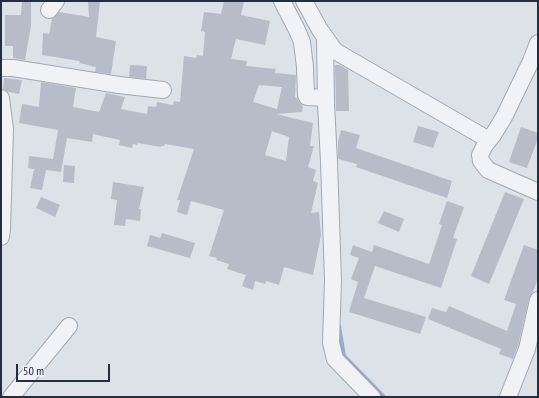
<!DOCTYPE html>
<html>
<head>
<meta charset="utf-8">
<style>
  body { margin:0 }
  #map { position:relative; width:539px; height:398px; overflow:hidden; background:#dde1e8; font-family:"PT Sans Narrow",sans-serif }
  canvas { display:block }
  .frame { position:absolute; inset:0; border:2px solid #252e3f; pointer-events:none }
  .scale { position:absolute; left:16px; top:364px; width:94px; height:18px; box-sizing:border-box; border:2px solid #252e3f; border-top:0; padding-left:5px; font-size:12px; line-height:14px; white-space:nowrap; color:#252e3f; -webkit-text-stroke:3px #ecf0f5; paint-order:stroke }
</style>
</head>
<body>
<div id="map">
<canvas width="539" height="398"></canvas>
<div class="frame"></div>
<div class="scale">50 m</div>
</div>
<script>
const c = document.querySelector('canvas').getContext('2d');
c.lineJoin = 'round';
function poly(rows) {
  const path = new Path2D();
  for (const r of rows) {
    path.moveTo(r[0], r[1]);
    for (let i = 2; i < r.length; i += 2) path.lineTo(r[i], r[i + 1]);
  }
  return path;
}
function stroke(path, color, width, dash) {
  c.strokeStyle = color;
  c.lineWidth = width;
  c.lineCap = dash ? 'butt' : 'round';
  c.setLineDash(dash || []);
  c.stroke(path);
}
function fillPath(path, color) {
  c.fillStyle = color;
  c.fill(path, 'evenodd');
}
const stream = poly([
  [339,326,344,356,384,397]
]);
const building = poly([
  [22,1,31,1,31,26,25,60,13,58,13,46,5,46,5,15,21,15],
  [88,1,100,1,96,37,116,41,111,74,95,72,96,67,79,63,80,61,42,55,43,33,49,34,52,19,59,12,89,17],
  [224,1,244,1,241,15,270,21,265,45,236,39,231,59,247,61,246,66,276,69,275,73,296,75,295,97,297,98,299,102,303,106,302,112,276,114,313,123,310,146,314,146,308,167,316,170,313,181,318,183,311,213,319,212,321,235,313,275,284,267,279,285,266,281,265,284,255,281,253,290,242,286,246,275,227,269,229,264,216,260,217,258,209,256,224,210,191,201,187,215,177,212,180,200,177,200,194,149,165,144,164,146,161,146,161,147,138,143,137,145,133,144,132,148,119,145,120,140,93,134,92,142,67,138,61,172,46,170,42,190,30,188,34,169,28,168,29,156,53,159,58,130,19,123,22,104,39,107,41,82,76,88,73,107,99,112,106,93,125,97,121,109,147,114,148,106,156,107,157,102,173,105,174,101,180,102,184,56,196,58,197,55,203,56,205,32,201,31,204,12,221,14],
  [259,85,282,87,276,113,277,109,253,102],
  [272,131,289,137,286,161,265,155],
  [130,65,147,66,146,79,129,77],
  [335,65,340,65,348,70,349,111,336,111],
  [4,78,22,80,19,94,9,92,3,89],
  [418,126,439,132,433,148,413,142],
  [521,127,538,133,538,138,527,168,509,162],
  [341,130,360,135,356,148,452,181,447,198,356,167,357,164,338,159,338,142],
  [64,165,75,166,74,183,63,182],
  [113,182,144,187,139,209,141,209,140,221,126,219,125,226,114,225,117,200,111,199],
  [505,192,524,199,489,284,471,276],
  [41,197,60,205,55,217,36,208],
  [447,201,464,207,453,238,457,239,441,288,375,266,364,298,426,317,420,334,349,312,358,282,351,279,359,258,350,255,353,245,372,252,374,245,429,264,442,225,439,224],
  [384,211,404,219,399,232,378,223],
  [162,233,195,243,190,258,147,246,150,235,160,238],
  [524,245,538,250,538,278,533,292,529,298,518,346,513,359,499,354,501,349,428,319,432,308,446,312,449,306,507,331,516,304,504,300]
]);
const minor = poly([
  [282,1,297,30,302,42,305,67,306,95,307,97,326,98],
  [304,1,320,30,335,51,489,140],
  [49,10,56,1],
  [325,39,326,104,329,162,333,280,331,343,335,359,372,397],
  [538,43,531,61,504,117,493,135,485,145,480,155,481,161,488,170,538,192],
  [1,68,13,68,119,85,163,90],
  [1,98,5,129,2,229,1,237],
  [11,397,69,326],
  [508,397,527,349,538,300]
]);
stroke(stream, '#95adca', 4);
fillPath(building, '#b7bcc8');
stroke(minor, '#a2a8b2', 18);
stroke(minor, '#f0f2f6', 16);
</script>
</body>
</html>
